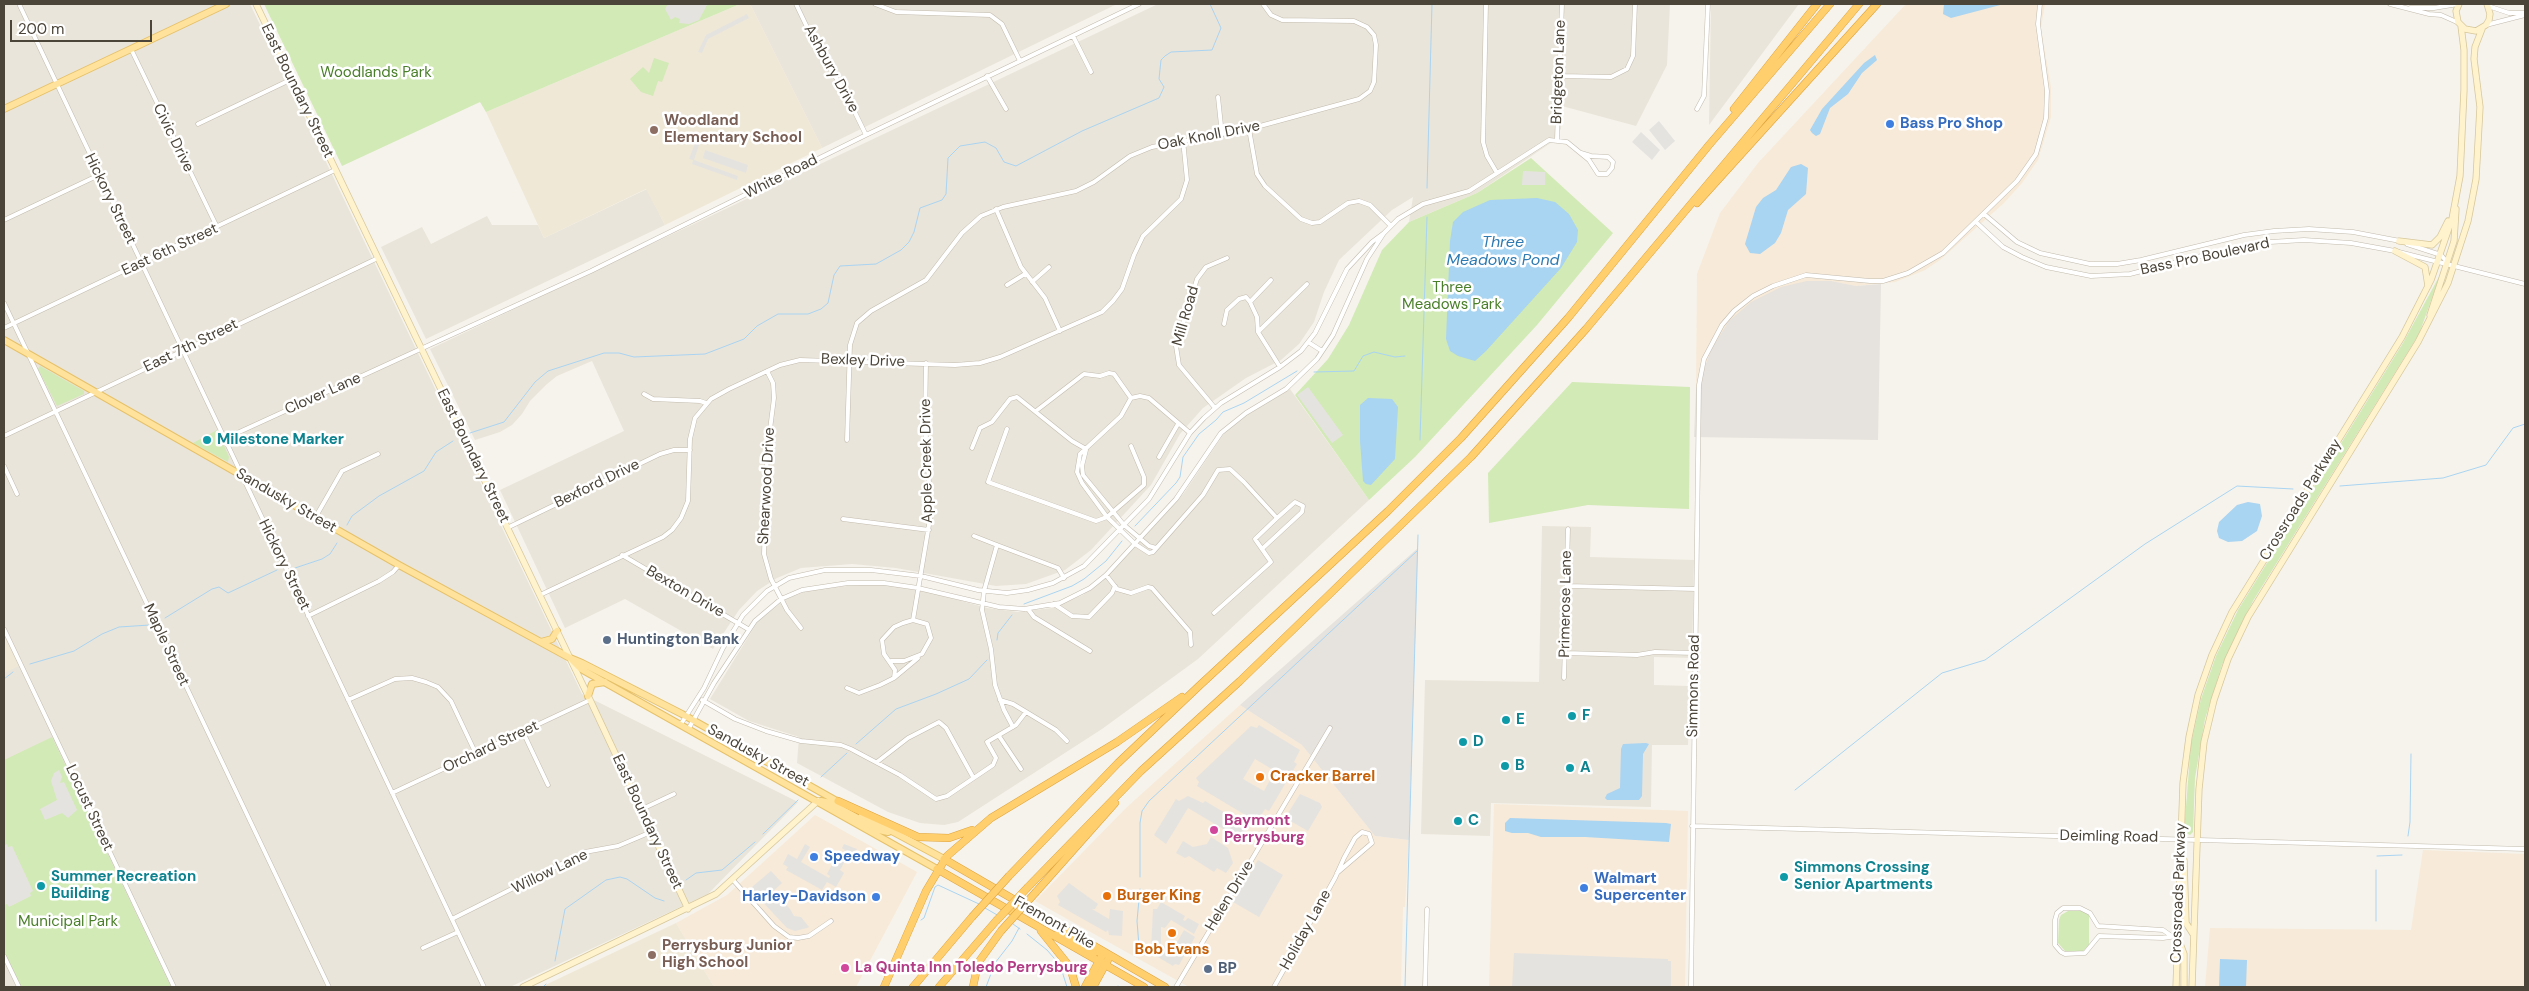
<!DOCTYPE html>
<html>
<head>
<meta charset="utf-8">
<style>
  body { margin:0 }
  #map { position:relative; width:2529px; height:991px; overflow:hidden; background:#f6f3ec; font-family:"DM Sans",sans-serif }
  canvas { display:block }
  .frame { position:absolute; inset:0; border:5px solid #4b4439; pointer-events:none }
  .scale { position:absolute; left:10px; top:20px; width:142px; height:22px; box-sizing:border-box; border:2px solid #4b4439; border-top:0; padding-left:6px; font-size:15px; line-height:18px; white-space:nowrap; color:#4b4439; -webkit-text-stroke:4px #fff; paint-order:stroke }
</style>
</head>
<body>
<div id="map">
<canvas width="2529" height="991"></canvas>
<div class="frame"></div>
<div class="scale">200 m</div>
</div>
<script>
const c = document.querySelector('canvas').getContext('2d');
c.lineJoin = 'round';
function fillPath(path, color) {
  c.fillStyle = color;
  c.fill(path, 'evenodd');
}
function poly(rows) {
  const path = new Path2D();
  for (const r of rows) {
    path.moveTo(r[0], r[1]);
    for (let i = 2; i < r.length; i += 2) path.lineTo(r[i], r[i + 1]);
  }
  return path;
}
function stroke(path, color, width, dash) {
  c.strokeStyle = color;
  c.lineWidth = width;
  c.lineCap = dash ? 'butt' : 'round';
  c.setLineDash(dash || []);
  c.stroke(path);
}
function label(font, color, halo, rows, align = 'center') {
  c.font = font + ' "DM Sans",sans-serif';
  c.lineWidth = 5;
  c.setLineDash([]);
  c.textBaseline = 'middle';
  c.strokeStyle = halo;
  c.fillStyle = color;
  for (const [text, x, y, turn = 0] of rows) {
    c.save();
    c.translate(x, y);
    c.rotate((+turn || 0) * Math.PI / 180);
    c.textAlign = isNaN(turn) ? turn : align;
    if (halo) c.strokeText(text, 0, 0);
    c.fillText(text, 0, 0);
    c.restore();
  }
}
const residential = poly([
  [4,4,250,4,582,694,798,802,708,894,510,987,4,987],
  [750,4,1117,4,822,148],
  [1158,4,1670,4,1667,65,1636,126,1562,106,1561,129,1552,142,1477,193,1409,222,1413,197,1392,210,1339,260,1324,292,1314,322,1299,344,1281,360,1246,378,1203,408,1180,434,1151,485,1091,550,1065,570,1026,584,996,586,896,568,852,564,801,568,777,578,757,591,739,610,713,649,625,599,565,628,500,490,624,431,592,361,557,376,547,384,530,401,522,414,512,425,500,432,475,440,430,349],
  [1711,4,1799,4,1709,125],
  [647,189,665,225,426,339,381,247,422,227,431,244,487,216,492,225,538,225,544,238],
  [1290,389,1369,500,1198,659,1102,729,958,822,944,825,920,823,888,812,797,763,799,737,749,721,710,699,758,621,786,599,812,589,859,585,885,585,929,592,987,608,1018,612,1052,608,1083,595,1111,572,1184,493,1223,435,1239,420],
  [1542,526,1591,527,1590,557,1694,560,1692,658,1654,657,1654,685,1690,686,1688,745,1652,745,1651,807,1491,803,1490,836,1421,834,1425,680,1539,682]
]);
const commercial = poly([
  [1906,4,2045,4,2041,28,2051,87,2051,117,2038,160,2022,183,2004,203,1940,260,1925,270,1895,282,1856,286,1831,281,1712,348,1696,389,1697,274,1720,213,1758,163],
  [1240,705,1302,745,1375,836,1409,840,1405,907,1403,907,1401,987,1189,987,1035,901,1126,808],
  [1494,804,1688,811,1685,987,1489,987],
  [815,815,917,872,856,987,714,987,676,923,727,895],
  [2423,850,2525,854,2525,987,2205,987,2210,928,2411,930]
]);
const industrial = poly([
  [1807,281,1831,281,1856,286,1881,284,1878,440,1694,437,1696,389,1712,348,1729,321,1751,302,1781,287],
  [1418,548,1409,840,1375,836,1302,745,1240,705]
]);
const education = poly([
  [740,4,750,4,822,148,665,225,646,189,544,238,486,112],
  [4,629,21,665,4,673],
  [676,923,714,987,541,987]
]);
const green = poly([
  [264,4,740,4,486,112,480,102,342,166],
  [654,58,669,63,662,82,658,81,653,96,641,92,630,79,643,67,649,73],
  [1531,158,1613,233,1537,325,1415,457,1369,500,1295,395,1328,359,1349,325,1382,250,1409,222,1477,193],
  [2441,273,2419,334,2253,601,2222,665,2205,719,2195,778,2193,832,2190,835,2184,832,2191,744,2201,699,2216,656,2238,610,2403,343],
  [40,366,84,391,84,394,57,406,38,369],
  [1572,382,1690,387,1689,509,1588,505,1489,523,1488,473],
  [217,430,229,457,228,462,193,443],
  [52,737,171,987,21,987,4,951,4,760],
  [2068,911,2083,911,2089,914,2089,945,2082,952,2065,951,2058,943,2059,920,2061,915]
]);
const parking = poly([
  [668,4,707,4,707,5,699,20,689,24,679,23,680,19,675,17,671,20,665,9],
  [747,14,749,18,708,39,702,53,698,52,706,35],
  [1659,121,1675,141,1665,150,1649,130],
  [1641,132,1660,150,1652,160,1632,142],
  [696,141,700,142,694,160,738,176,737,180,692,164,693,160,689,159],
  [705,150,748,165,746,173,703,158],
  [1523,171,1545,172,1545,185,1522,185],
  [1308,387,1343,435,1332,443,1297,395],
  [1259,725,1300,750,1294,762,1297,764,1269,811,1265,809,1257,822,1197,786,1199,782,1196,778,1251,726,1257,728],
  [1255,759,1280,774,1279,776,1274,773,1264,791,1243,779],
  [59,770,62,777,60,783,64,782,77,810,68,818,62,813,45,820,40,809,57,800,51,781,54,773],
  [1300,794,1320,803,1322,807,1308,831,1285,818],
  [1188,796,1203,803,1205,801,1249,827,1246,831,1235,836,1188,808,1166,844,1154,835,1176,799,1179,801],
  [1211,837,1228,848,1233,863,1226,873,1217,868,1214,872,1189,856,1185,858,1176,853,1183,841,1193,847,1207,844],
  [7,844,8,847,12,846,33,891,30,893,31,896,9,907,7,904,4,905,4,846],
  [805,844,810,847,801,862,829,878,830,876,827,874,834,861,838,862,840,859,837,857,840,851,843,853,845,850,842,848,844,844,857,849,848,863,845,861,840,870,844,873,836,887,827,882,822,890,786,870,788,867,783,864,788,854,797,859],
  [1258,860,1283,875,1259,917,1233,902],
  [771,871,782,883,770,894,773,897,776,894,790,909,794,916,801,917,809,927,807,928,795,931,787,928,758,897,752,887],
  [1069,883,1098,904,1095,909,1092,909,1109,919,1110,909,1123,911,1122,936,1109,935,1108,930,1106,932,1058,905,1060,902,1057,896],
  [1161,902,1185,916,1183,920,1185,921,1188,918,1199,924,1194,934,1171,920,1165,928,1161,927,1161,944,1172,951,1174,947,1178,949,1175,946,1184,930,1195,937,1179,965,1175,964,1173,966,1153,954,1154,952,1151,951,1153,909,1157,909],
  [1514,953,1668,959,1668,961,1671,961,1671,987,1512,987]
]);
const water = poly([
  [1944,4,2004,4,1951,18,1943,14],
  [1875,55,1877,60,1862,73,1848,94,1830,108,1820,134,1816,136,1812,133,1810,130,1822,109,1864,63],
  [1801,164,1808,168,1806,194,1788,210,1781,233,1775,243,1760,254,1750,253,1745,244,1756,207,1763,198,1776,190,1791,167],
  [1537,198,1555,202,1569,214,1578,230,1577,242,1561,268,1486,351,1475,361,1458,356,1450,351,1446,339,1450,241,1453,222,1463,212,1490,200],
  [1368,398,1392,399,1398,407,1395,459,1371,485,1366,484,1363,481,1360,441,1360,405],
  [2248,502,2260,504,2262,516,2257,531,2242,541,2228,542,2219,538,2217,531,2219,522,2237,505],
  [1646,743,1649,744,1643,754,1642,796,1639,800,1607,800,1605,798,1607,794,1620,788,1621,749,1623,744],
  [1510,818,1666,823,1671,824,1669,842,1585,837,1541,837,1528,833,1512,833,1505,831,1505,823],
  [2220,959,2247,960,2246,987,2219,987]
]);
const stream = poly([
  [1427,188,1432,4],
  [1314,372,1354,371,1363,356,1374,352,1395,357,1405,356],
  [470,433,504,422,535,382,548,371,604,353,619,353,634,357,705,354,744,339,757,326,778,314,808,314,821,309,828,303,834,275,840,266,876,264,901,250,909,242,914,232,920,208,942,200,946,194,948,158,960,146,985,142,996,148,1004,162,1016,166,1082,131,1159,98,1164,87,1159,79,1161,60,1165,56,1171,52,1212,50,1221,28,1210,4],
  [1420,440,1427,217],
  [2340,486,2443,478,2486,465,2513,428,2525,424],
  [347,525,352,516,379,496,424,471,436,452,453,441],
  [1135,526,1176,483,1180,477,1183,457,1199,434,1216,420,1223,412,1244,403,1297,371],
  [295,568,322,559,330,554,337,543],
  [1024,604,1072,586,1084,579,1106,561,1122,541],
  [165,618,212,589,219,587,228,593,277,570],
  [997,640,998,633,1012,615],
  [30,664,74,651,102,634,119,627,150,625],
  [4,679,13,672],
  [856,744,896,709,936,694,969,679,987,660],
  [821,777,847,753],
  [1795,790,1942,673,1985,660,2145,544,2237,486,2293,489],
  [763,834,798,800],
  [2408,836,2410,822,2411,754],
  [2377,856,2402,855],
  [1140,877,1140,823,1142,811,1149,801,1417,551],
  [686,880,696,873,722,870,755,842],
  [985,908,999,916],
  [921,920,924,918,935,887,938,885,979,904],
  [2376,921,2376,870],
  [1013,924,1020,929],
  [1027,934,1047,950,1060,965,1067,987],
  [1135,956,1139,946,1137,921,1140,889],
  [555,961,565,909,606,880,620,877,627,879,655,898,664,901],
  [543,987,546,984],
  [986,987,995,963,1012,941,1019,928],
  [1118,987,1118,986],
  [1405,987,1418,535]
]);
const street = poly([
  [796,4,817,48,845,92,866,135],
  [875,4,896,12,990,15,1002,24,1020,61],
  [1486,4,1483,142,1487,156,1497,173],
  [2390,4,2429,14,2441,15,2459,23],
  [20,6,484,987],
  [2488,6,2509,13,2525,13],
  [2410,8,2434,8,2458,4],
  [2486,25,2525,15],
  [1073,36,1091,72],
  [131,49,217,227],
  [987,76,1006,109],
  [1560,76,1611,77,1627,69,1633,56,1635,4],
  [1218,97,1222,135],
  [1697,109,1704,96,1708,4],
  [198,124,292,79],
  [1249,129,1257,174,1265,186,1301,219,1312,223,1320,222,1348,203,1359,201,1370,205,1391,226],
  [1557,139,1562,4],
  [996,209,1021,267,1045,298,1060,331],
  [1984,214,2017,242,2040,253,2090,264,2117,264,2141,260,2244,235,2274,231,2309,229,2353,232,2400,241],
  [4,220,99,175],
  [1976,222,2003,247,2022,257,2046,267,2091,276,2130,274,2225,250,2270,242,2304,240,2351,243,2395,251,2525,284],
  [2407,244,2441,255,2447,262],
  [1032,282,1049,267],
  [1007,285,1025,274],
  [1250,302,1257,317,1258,332,1280,367],
  [4,303,329,987],
  [1224,324,1227,310,1239,299,1246,297,1250,302,1271,280],
  [4,328,335,170],
  [1258,332,1307,284],
  [1308,342,1322,351],
  [767,371,773,383,774,398,767,453,764,554,771,579,787,610,801,628],
  [644,394,653,399,700,401,706,403],
  [1215,408,1179,365,1176,346,1197,279,1206,267,1227,258],
  [1036,411,1084,374,1100,376,1109,373,1114,374,1131,398],
  [1007,429,988,482,1096,521,1107,517,1144,485,1144,477,1131,446],
  [1190,433,1149,398,1140,396,1131,398,1121,416,1080,454,1077,472,1082,483,1107,517,1135,544,1149,553,1153,552,1203,495,1218,470,1230,469,1244,482,1277,518,1255,539,1271,562,1214,613],
  [4,436,378,258],
  [224,439,591,271,866,135,1139,4],
  [847,440,850,345,857,323,871,311,926,280,962,233,981,216,1003,207,1076,191,1094,182,1130,156,1152,147,1249,129,1359,99,1370,91,1374,82,1376,45,1374,35,1367,27,1354,21,1282,20,1271,15,1263,4],
  [972,448,980,428,992,422,1010,399,1017,397,1072,441,1086,449],
  [1086,450,1082,466,1083,475,1124,525,1149,546,1156,548],
  [1159,457,1178,424],
  [4,466,17,494],
  [315,518,342,471,378,454],
  [843,519,929,530],
  [507,528,660,454,674,450,690,450],
  [974,536,997,545],
  [1262,549,1302,512,1303,506,1295,502,1277,518],
  [622,555,748,629],
  [1106,575,1117,589,1131,593,1148,587,1152,588,1190,632,1191,645],
  [1567,586,1696,589],
  [540,595,663,537,672,530,681,518,688,501,690,439,695,418,711,399,729,389,780,365,800,360,955,365,980,363,1000,357,1102,312,1113,301,1122,289,1134,255,1143,236,1181,199,1187,180,1183,140],
  [1054,604,1072,616,1089,617,1112,593,1115,586],
  [1028,609,1034,617,1090,651],
  [308,616,379,581,393,572,399,565],
  [913,620,931,513,925,423,926,363],
  [4,629,174,987],
  [1565,653,1637,655,1655,652,1695,653],
  [891,661,904,661,922,654,931,638,927,624,913,620,903,623,894,627,882,640,884,654,895,670,894,678],
  [1564,678,1568,529],
  [847,688,859,693,880,685,894,678,918,658],
  [348,700,395,679,412,678,426,682,438,687,451,701,476,754],
  [702,700,735,719,766,731,801,741,841,745,851,749,900,775,936,799,947,796,993,765,996,758,987,742,1016,725,1026,712],
  [1000,700,1013,704,1056,730,1067,741],
  [681,724,704,688,723,648,743,615,767,591,789,578,825,570,871,570,921,576,978,590,1007,593,1028,590,1053,583,1084,566,1149,499,1190,433,1204,418,1221,403,1280,367,1301,351,1315,333,1347,269,1372,242,1384,233],
  [1013,727,1004,710,995,685,991,649,982,610,984,591,997,545,1058,568,1064,578],
  [689,728,714,683,755,621,781,599,802,590,848,583,884,583,918,588,999,607,1024,609,1060,603,1090,588,1106,575,1176,499,1221,433,1246,413,1286,389,1317,359,1333,335,1367,259,1384,233,1398,219,1423,204,1469,191,1549,140,1567,142,1589,160,1598,174,1607,174,1612,168,1613,162,1608,157,1591,156,1581,153],
  [523,732,548,785],
  [999,736,1021,769],
  [877,762,908,738,939,722,946,728,973,777],
  [392,793,590,700],
  [640,810,674,794],
  [1692,826,2525,849],
  [733,880,774,926,789,937,798,938,809,936,831,921],
  [452,919,585,852,618,846,651,832],
  [2170,935,2163,930,2098,926,2090,913,2080,908,2063,908,2057,913,2055,920,2055,945,2061,952,2065,954,2085,953,2099,936,2163,938,2177,936],
  [423,948,458,932],
  [4,956,19,987],
  [1176,987,1330,728],
  [1274,987,1335,878,1344,858,1355,838,1362,832,1369,834,1372,843,1337,873],
  [1425,987,1427,909],
  [1691,987,1699,385,1704,359,1722,325,1734,311,1753,296,1773,286,1806,275,1870,281,1883,281,1908,273,1943,253,2017,181,2036,154,2046,118,2047,91,2038,24,2040,4]
]);
const secondary = poly([
  [256,4,592,704,688,909],
  [2459,4,2456,11,2458,22,2465,29,2476,31,2486,25,2489,20,2490,14,2487,4],
  [2399,241,2432,245,2440,237,2448,221],
  [2395,251,2425,267,2428,286],
  [2430,315,2454,241,2456,209],
  [2180,854,2184,860,2186,923,2193,934],
  [2178,938,2184,954,2184,987],
  [523,987,716,894,818,801],
  [2176,987,2183,783,2189,737,2198,695,2212,655,2232,612,2402,337,2431,280,2452,219,2460,176,2464,90,2464,50,2461,26],
  [2192,987,2199,789,2204,742,2214,700,2228,659,2248,617,2418,342,2448,283,2468,221,2476,179,2480,107,2474,59,2475,47,2482,29]
]);
const primary = poly([
  [4,109,226,4],
  [4,340,399,565,570,658,582,663,682,714,842,804],
  [541,642,552,639,557,631],
  [573,661,581,669,937,869],
  [588,696,592,684,605,682],
  [821,801,830,803,879,830,888,832],
  [862,815,944,859]
]);
const highway = poly([
  [1734,109,1817,4],
  [1697,203,1877,4],
  [838,801,918,837,949,838,972,830],
  [944,859,1165,987],
  [937,869,1144,987],
  [1009,876,1118,763,1199,686,1388,511,1461,438,1568,318,1709,145,1830,4],
  [1028,887,1141,771,1240,681,1471,457,1586,329,1859,4],
  [1036,892,1115,803],
  [1041,931,1070,967,1076,987],
  [1056,935,1066,937,1094,952,1104,952,1085,987],
  [884,987,926,891,947,856,991,818,1117,742,1182,697],
  [913,987,972,917],
  [939,987,996,921],
  [973,987,978,963,1001,931],
  [1093,987,1110,956]
]);
const highwayBridge = poly([
  [972,917,1009,876],
  [996,921,1028,887],
  [1001,931,1036,892]
]);
const markers = [
  [1890,124,5,"#3f7fe0"],
  [654,130,5,"#8d6e63"],
  [207,440,5,"#0f9aa8"],
  [607,640,5,"#5c6f8a"],
  [1572,716,5,"#0f9aa8"],
  [1506,720,5,"#0f9aa8"],
  [1463,742,5,"#0f9aa8"],
  [1505,766,5,"#0f9aa8"],
  [1570,768,5,"#0f9aa8"],
  [1260,777,5,"#e8710a"],
  [1458,821,5,"#0f9aa8"],
  [1214,830,5,"#d1479c"],
  [814,857,5,"#3f7fe0"],
  [1784,877,5,"#0f9aa8"],
  [41,886,5,"#0f9aa8"],
  [1584,888,5,"#3f7fe0"],
  [1107,896,5,"#e8710a"],
  [876,897,5,"#3f7fe0"],
  [1172,933,5,"#e8710a"],
  [652,955,5,"#8d6e63"],
  [845,968,5,"#d1479c"],
  [1208,969,5,"#5c6f8a"]
];
const streetNames = [
  ["Ashbury Drive",831,69,61],
  ["Bridgeton Lane",1559,72,-88],
  ["East Boundary Street",297,91,64],
  ["Oak Knoll Drive",1209,136,-11],
  ["Civic Drive",173,138,64],
  ["White Road",781,177,-27],
  ["Hickory Street",110,199,64],
  ["East 6th Street",170,250,-25],
  ["Bass Pro Boulevard",2205,257,-12],
  ["Mill Road",1186,316,-74],
  ["East 7th Street",191,346,-26],
  ["Bexley Drive",863,361,2],
  ["Clover Lane",323,394,-24],
  ["East Boundary Street",473,456,64],
  ["Apple Creek Drive",927,461,-91],
  ["Bexford Drive",597,484,-26],
  ["Shearwood Drive",767,486,-87],
  ["Crossroads Parkway",2301,500,-58],
  ["Sandusky Street",286,501,30],
  ["Hickory Street",284,565,64],
  ["Bexton Drive",685,592,30],
  ["Primerose Lane",1566,604,-89],
  ["Maple Street",166,645,65],
  ["Simmons Road",1694,686,-89],
  ["Orchard Street",491,747,-25],
  ["Sandusky Street",758,756,29],
  ["Locust Street",89,808,65],
  ["East Boundary Street",647,822,65],
  ["Deimling Road",2109,837,1],
  ["Willow Lane",550,872,-26],
  ["Crossroads Parkway",2179,893,-88],
  ["Helen Drive",1230,896,-59],
  ["Fremont Pike",1054,923,30],
  ["Holiday Lane",1306,930,-61]
];
const parkNames = [
  ["Woodlands Park",376,73],
  ["Three",1452,288],
  ["Meadows Park",1452,305],
  ["Municipal Park",68,922]
];
const educationNames = [
  ["Woodland",664,121],
  ["Elementary School",664,138],
  ["Perrysburg Junior",662,946],
  ["High School",662,963]
];
const shopNames = [
  ["Bass Pro Shop",1900,124],
  ["Speedway",824,857],
  ["Walmart",1594,879],
  ["Supercenter",1594,896],
  ["Harley-Davidson",866,897,"right"]
];
const cultureNames = [
  ["Milestone Marker",217,440],
  ["F",1582,716],
  ["E",1516,720],
  ["D",1473,742],
  ["B",1515,766],
  ["A",1580,768],
  ["C",1468,821],
  ["Simmons Crossing",1794,868],
  ["Senior Apartments",1794,885],
  ["Summer Recreation",51,877],
  ["Building",51,894]
];
const serviceNames = [
  ["Huntington Bank",617,640],
  ["BP",1218,969]
];
const foodNames = [
  ["Cracker Barrel",1270,777],
  ["Burger King",1117,896],
  ["Bob Evans",1172,950,"center"]
];
const hotelNames = [
  ["Baymont",1224,821],
  ["Perrysburg",1224,838],
  ["La Quinta Inn Toledo Perrysburg",855,968]
];
const waterNames = [
  ["Three",1503,243],
  ["Meadows Pond",1503,261]
];
fillPath(residential, '#eae5da');
fillPath(commercial, '#f7ead8');
fillPath(industrial, '#e6e2dd');
fillPath(education, '#efe8d6');
fillPath(green, '#d2eab5');
fillPath(parking, '#e5e3e0');
fillPath(water, '#a9d4f2');
stroke(stream, '#a9d4f2', 1);
stroke(street, '#c2bbae', 5);
stroke(secondary, '#d6c79b', 7);
stroke(primary, '#e6c16a', 8);
stroke(highway, '#e0a43c', 8);
stroke(street, '#fff', 4);
stroke(secondary, '#fff3cd', 5.5);
stroke(primary, '#ffe39c', 6);
stroke(highway, '#ffcf6e', 7);
stroke(highwayBridge, '#e0a43c', 8, []);
stroke(highwayBridge, '#ffcf6e', 7);
for (const [x, y, r, color] of markers) {
  const dot = new Path2D();
  dot.arc(x, y, r, 0, 2 * Math.PI);
  c.fillStyle = color;
  c.fill(dot);
  stroke(dot, '#fff', 2);
}
label('15px', '#4b4439', '#fff', streetNames);
label('15px', '#4a7f2a', '#fff', parkNames);
label('bold 15px', '#785e54', '#fff', educationNames, 'left');
label('bold 15px', '#366cbe', '#fff', shopNames, 'left');
label('bold 15px', '#0d838f', '#fff', cultureNames, 'left');
label('bold 15px', '#4e5e75', '#fff', serviceNames, 'left');
label('bold 15px', '#c56008', '#fff', foodNames, 'left');
label('bold 15px', '#b23c85', '#fff', hotelNames, 'left');
label('italic 16px', '#2e7ab2', '#fff', waterNames);
</script>
</body>
</html>
